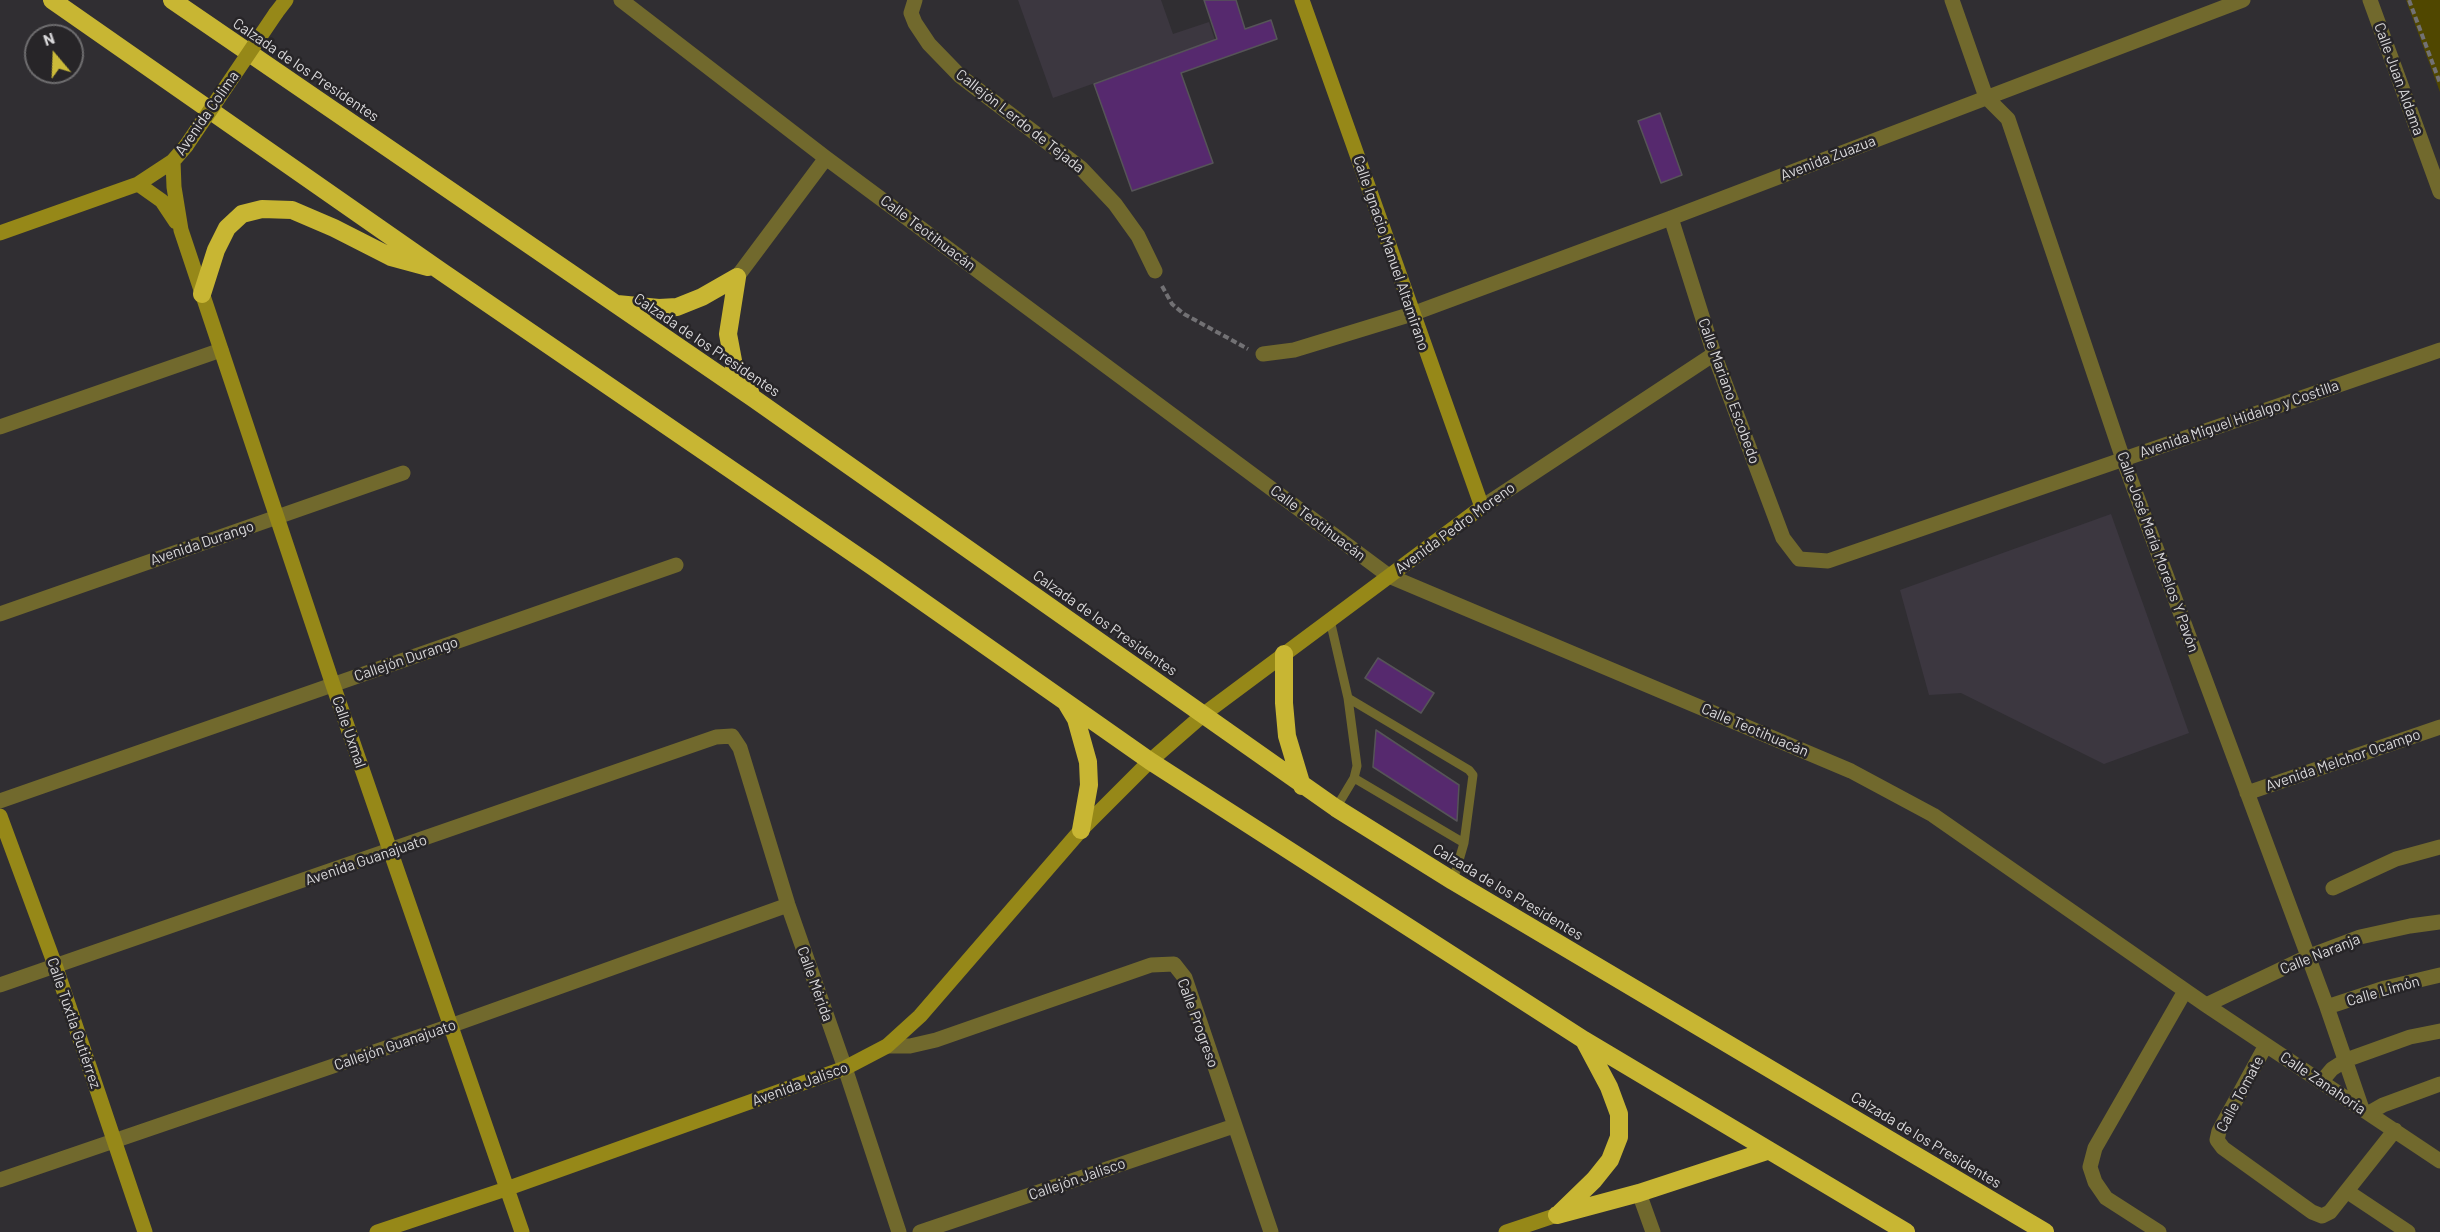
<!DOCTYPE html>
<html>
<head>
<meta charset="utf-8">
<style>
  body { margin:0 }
  #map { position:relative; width:2440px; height:1232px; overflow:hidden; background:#302e32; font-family:Barlow,sans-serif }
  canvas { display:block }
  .north { position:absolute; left:24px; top:24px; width:60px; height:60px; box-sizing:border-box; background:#272528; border:2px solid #6e6d6f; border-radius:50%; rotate:341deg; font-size:16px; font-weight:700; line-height:24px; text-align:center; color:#d9d8da }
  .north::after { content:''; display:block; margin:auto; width:21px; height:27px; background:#cbba39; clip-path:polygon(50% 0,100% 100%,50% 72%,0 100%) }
</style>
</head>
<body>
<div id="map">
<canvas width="2440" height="1232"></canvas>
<div class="north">N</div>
</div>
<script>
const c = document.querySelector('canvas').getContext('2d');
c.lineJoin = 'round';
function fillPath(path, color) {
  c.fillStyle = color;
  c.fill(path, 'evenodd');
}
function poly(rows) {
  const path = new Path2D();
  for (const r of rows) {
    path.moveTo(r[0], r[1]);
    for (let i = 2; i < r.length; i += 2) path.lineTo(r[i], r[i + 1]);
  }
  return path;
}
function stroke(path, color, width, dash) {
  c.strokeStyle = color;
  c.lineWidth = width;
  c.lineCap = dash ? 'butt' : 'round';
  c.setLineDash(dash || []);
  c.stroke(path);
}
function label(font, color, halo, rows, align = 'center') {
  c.font = font + ' Barlow,sans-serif';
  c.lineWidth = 5;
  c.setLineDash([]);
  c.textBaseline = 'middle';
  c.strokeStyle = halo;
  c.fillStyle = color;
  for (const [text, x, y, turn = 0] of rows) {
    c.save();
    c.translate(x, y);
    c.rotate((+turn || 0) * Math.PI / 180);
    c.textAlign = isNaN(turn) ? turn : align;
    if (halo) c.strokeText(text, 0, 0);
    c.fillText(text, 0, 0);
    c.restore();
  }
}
const built = poly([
  [1018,0,1161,0,1173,34,1209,22,1215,40,1053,98],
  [2111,514,2189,733,2104,764,1961,693,1929,695,1900,590]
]);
const green = poly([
  [2406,0,2440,0,2440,92]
]);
const building = poly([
  [1204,0,1236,0,1245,29,1271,20,1277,39,1181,73,1213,163,1132,191,1094,84,1217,39,1204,0],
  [1660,113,1682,175,1661,183,1638,121,1660,113],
  [1378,658,1434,693,1421,713,1365,678,1378,658],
  [1376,730,1459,785,1457,821,1373,767,1376,730]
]);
const path = poly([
  [2409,0,2440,83],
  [1162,286,1172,304,1184,314,1248,349]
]);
const lane = poly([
  [1330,620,1348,698,1357,766,1354,778,1336,808],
  [1348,698,1469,770,1473,775,1464,843,1453,881],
  [1354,778,1464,843]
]);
const street = poly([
  [621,0,826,158,1389,576,1851,771,1933,815,2206,1005,2440,1161],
  [915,0,911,13,915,23,929,44,960,76,1081,168,1115,204,1138,236,1155,271],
  [1952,0,1986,97,2008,119,2123,459,2327,1007,2362,1109],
  [2370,0,2440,192],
  [1671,218,1714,354,1783,538,1799,559,1828,561,2440,350],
  [737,277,826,158],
  [1263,354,1294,350,1412,314,1671,218,2243,0],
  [0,427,221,350],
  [1482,507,1714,354],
  [0,614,403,473],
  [2247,793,2440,727],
  [0,801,676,565],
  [2333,888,2396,859,2440,847],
  [0,985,716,737,732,736,740,748,788,905,845,1068,899,1232],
  [2206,1005,2307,957,2360,937,2410,926,2440,922],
  [2327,1007,2385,988,2440,975],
  [2266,1045,2219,1131,2217,1140,2223,1148,2312,1212,2322,1216,2330,1212,2395,1130],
  [887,1046,910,1046,936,1040,1151,965,1174,964,1185,978,1271,1232],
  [2321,1082,2332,1069,2346,1060,2410,1037,2440,1031],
  [2369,1113,2383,1105,2440,1084],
  [0,1180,450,1026,788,905],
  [2348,1192,2408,1232],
  [1639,1193,1653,1232],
  [920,1232,1234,1126],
  [2159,1232,2106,1198,2095,1182,2090,1167,2095,1148,2185,991]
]);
const secondary = poly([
  [276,13,286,0],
  [173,161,174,187,181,230,333,685,522,1232],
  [138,184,162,201,176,222],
  [0,233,138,184,173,161,186,146],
  [0,816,55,965,145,1232],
  [377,1232,506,1189,845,1068,887,1046,920,1016,1081,830,1150,761,1204,714,1482,507,1302,0],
  [1506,1232,1557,1215]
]);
const highway = poly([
  [52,0,442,272,872,566,1150,761,1584,1040,1906,1232],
  [172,0,753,398,1336,808,1453,881,2045,1232],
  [737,277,728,334,734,366,750,392],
  [202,294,216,250,227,228,242,214,262,209,292,210,334,228,391,257,428,267],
  [617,304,659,308,677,307,702,297,737,277],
  [1284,654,1284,703,1287,736,1302,786],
  [1067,704,1076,719,1088,762,1089,785,1081,830],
  [1560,1213,1594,1180,1610,1160,1619,1137,1619,1114,1609,1087,1585,1042],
  [1557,1215,1639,1193,1767,1151]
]);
const secondaryBridge = poly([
  [186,146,276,13]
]);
const streetNames = [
  ["Calzada de los Presidentes",306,70,34],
  ["Calle Juan Aldama",2399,79,70],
  ["Avenida Colima",207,113,-55],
  ["Callejón Lerdo de Tejada",1020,121,38],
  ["Avenida Zuazua",1828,158,-21],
  ["Calle Teotihuacán",928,233,37],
  ["Calle Ignacio Manuel Altamirano",1391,253,71],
  ["Calzada de los Presidentes",707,345,34],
  ["Calle Mariano Escobedo",1729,391,70],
  ["Avenida Miguel Hidalgo y Costilla",2239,419,-19],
  ["Calle Teotihuacán",1318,523,37],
  ["Avenida Pedro Moreno",1455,528,-36],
  ["Avenida Durango",202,543,-19],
  ["Calle José María Morelos Y Pavón",2158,552,70],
  ["Calzada de los Presidentes",1105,623,35],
  ["Callejón Durango",406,659,-19],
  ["Calle Teotihuacán",1755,730,23],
  ["Calle Uxmal",349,732,71],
  ["Avenida Melchor Ocampo",2343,760,-19],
  ["Avenida Guanajuato",366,860,-19],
  ["Calzada de los Presidentes",1508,892,31],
  ["Calle Naranja",2320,954,-22],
  ["Calle Mérida",815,984,70],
  ["Calle Limón",2383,991,-16],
  ["Calle Tuxtla Gutiérrez",74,1023,71],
  ["Calle Progreso",1198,1023,70],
  ["Callejón Guanajuato",395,1045,-19],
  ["Calle Zanahoria",2323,1083,34],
  ["Avenida Jalisco",800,1084,-20],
  ["Calle Tomate",2240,1094,-62],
  ["Calzada de los Presidentes",1926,1140,31],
  ["Callejón Jalisco",1077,1179,-19]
];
fillPath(built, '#3c3740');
fillPath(green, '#504700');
fillPath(building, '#56296e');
stroke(building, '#565458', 1.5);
stroke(path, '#727174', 4, [6, 3]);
stroke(lane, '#71692d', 9);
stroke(street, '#71692d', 15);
stroke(secondary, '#968818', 15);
stroke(highway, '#c8b633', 18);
stroke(secondaryBridge, '#968818', 15);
label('15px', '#d9d8da', '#272528', streetNames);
</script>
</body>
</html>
